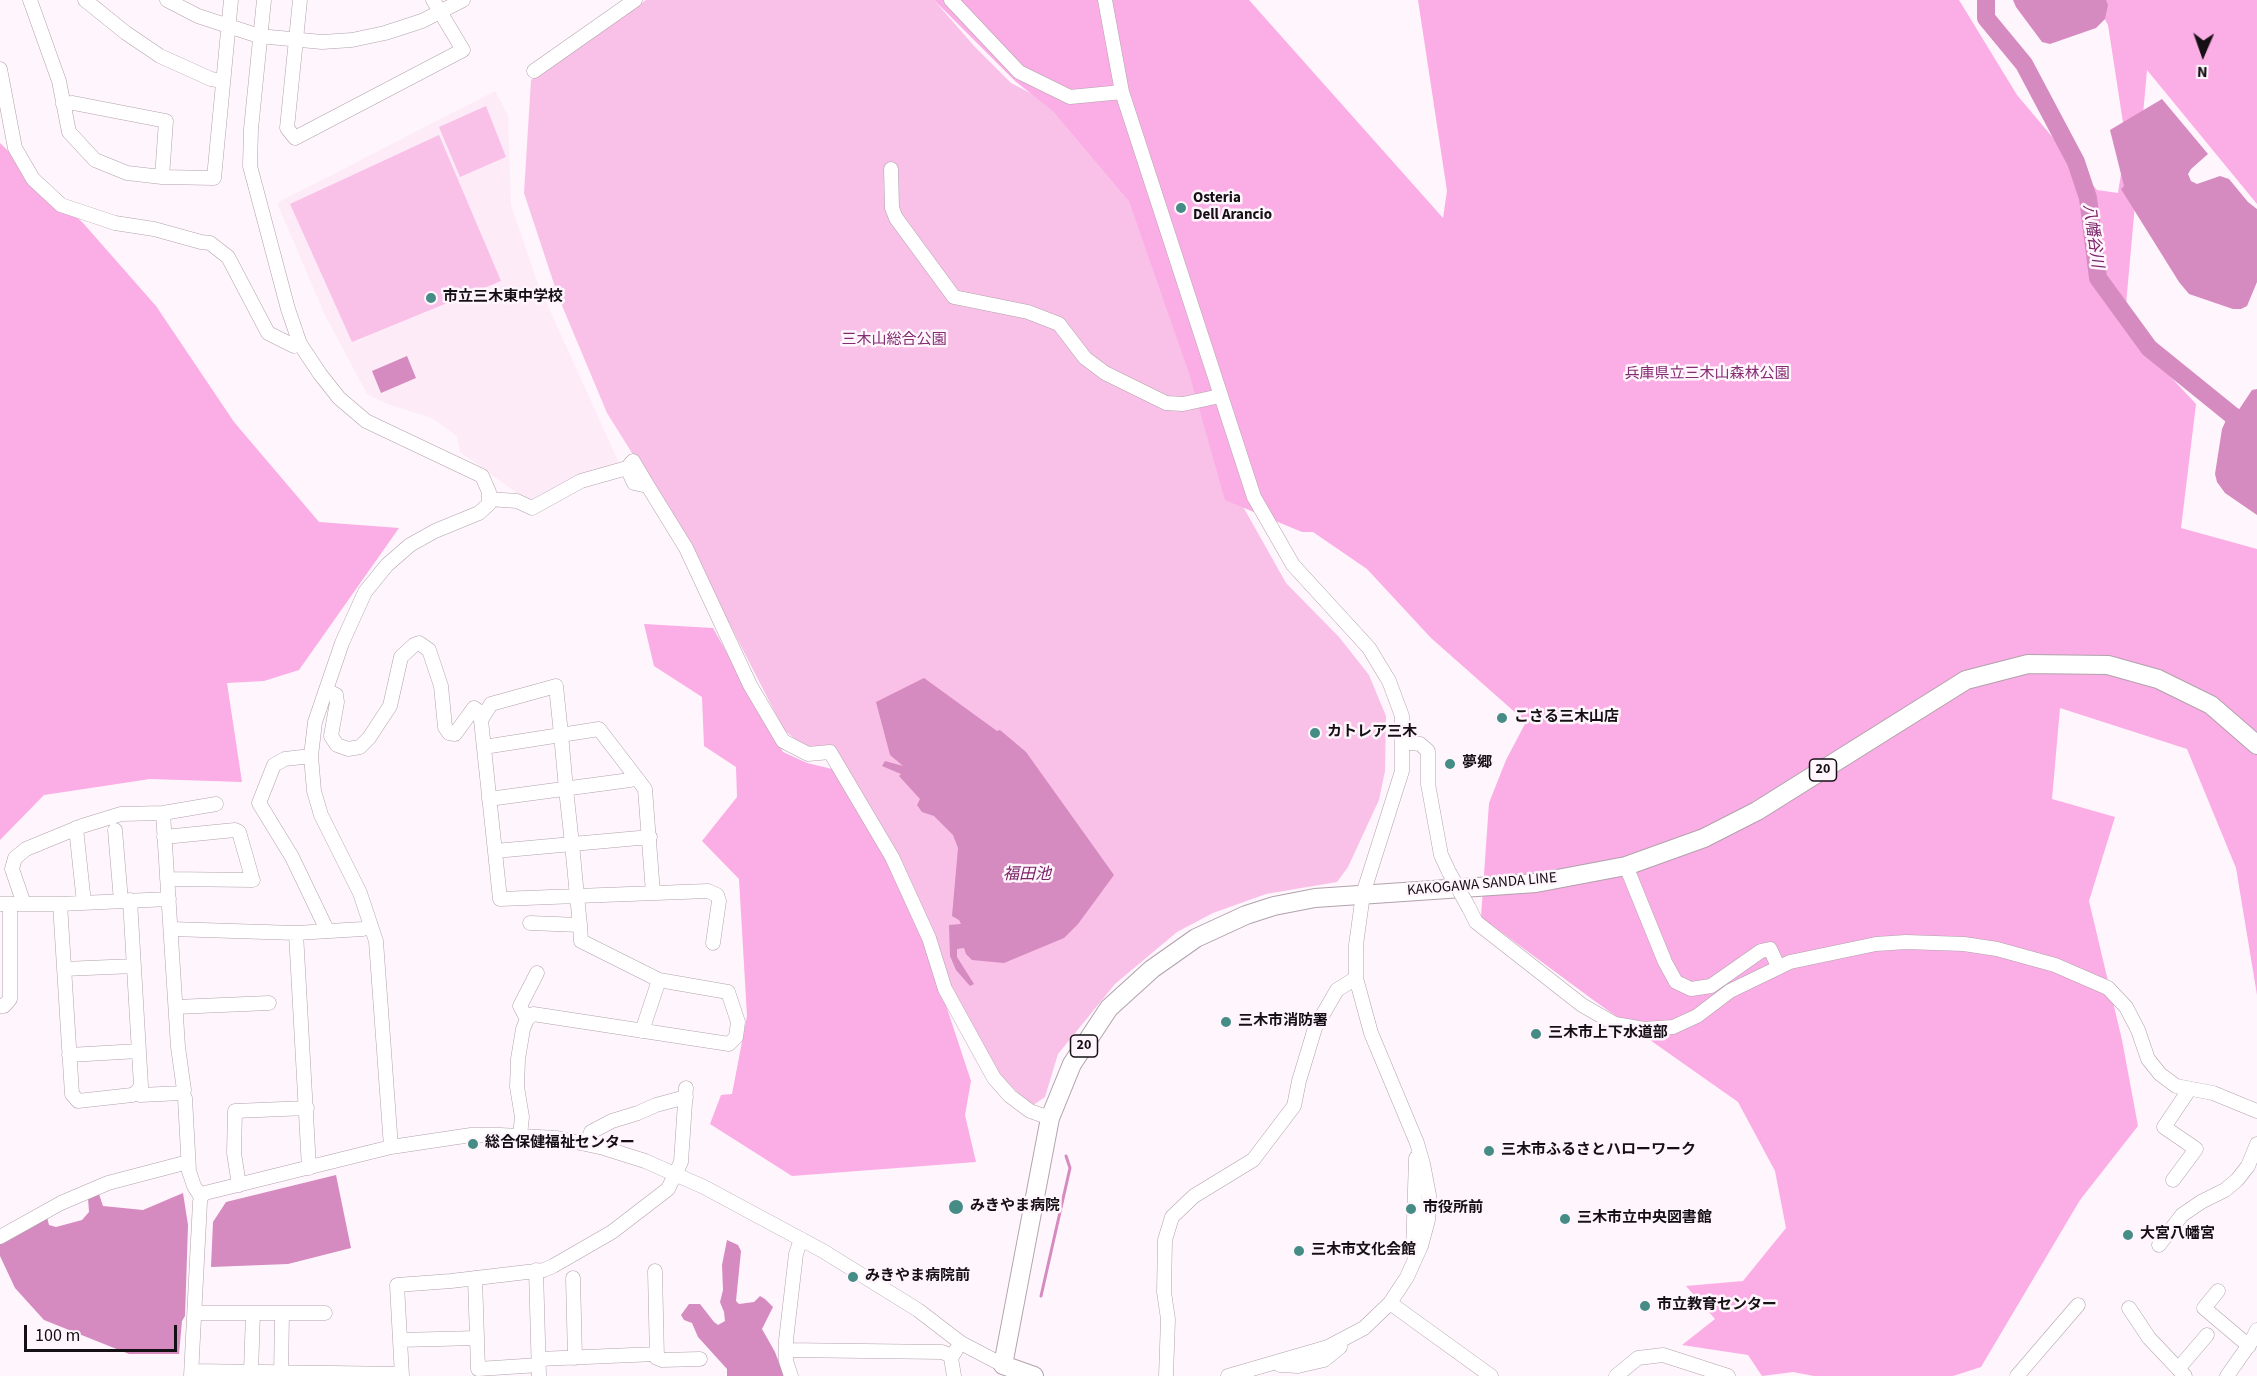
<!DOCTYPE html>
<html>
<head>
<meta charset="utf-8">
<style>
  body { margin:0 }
  #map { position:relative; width:2257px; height:1376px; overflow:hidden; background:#fff5fc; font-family:"Source Sans 3",sans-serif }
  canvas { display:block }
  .north { position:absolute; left:2173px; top:24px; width:60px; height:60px; -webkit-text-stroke:4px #fff5fc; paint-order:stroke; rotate:182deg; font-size:16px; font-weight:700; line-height:24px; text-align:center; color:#151014 }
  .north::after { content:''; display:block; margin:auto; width:21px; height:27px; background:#151014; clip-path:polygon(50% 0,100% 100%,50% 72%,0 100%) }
  .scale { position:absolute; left:24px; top:1325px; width:153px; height:27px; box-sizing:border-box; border:3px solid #151014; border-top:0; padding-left:8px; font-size:18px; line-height:21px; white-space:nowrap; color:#151014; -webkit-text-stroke:4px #fff5fc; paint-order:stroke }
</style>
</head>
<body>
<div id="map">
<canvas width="2257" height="1376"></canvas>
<div class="north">N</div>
<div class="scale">100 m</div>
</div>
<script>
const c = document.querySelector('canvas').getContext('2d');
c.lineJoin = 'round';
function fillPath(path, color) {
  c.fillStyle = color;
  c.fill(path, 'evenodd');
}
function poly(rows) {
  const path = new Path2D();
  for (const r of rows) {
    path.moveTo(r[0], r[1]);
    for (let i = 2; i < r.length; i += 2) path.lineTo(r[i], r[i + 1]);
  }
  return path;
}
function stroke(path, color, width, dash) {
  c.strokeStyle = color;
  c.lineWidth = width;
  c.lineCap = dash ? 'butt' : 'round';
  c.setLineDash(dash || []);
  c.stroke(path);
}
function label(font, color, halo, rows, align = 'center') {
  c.font = font + ' "Source Sans 3","Noto Sans JP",sans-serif';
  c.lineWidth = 5;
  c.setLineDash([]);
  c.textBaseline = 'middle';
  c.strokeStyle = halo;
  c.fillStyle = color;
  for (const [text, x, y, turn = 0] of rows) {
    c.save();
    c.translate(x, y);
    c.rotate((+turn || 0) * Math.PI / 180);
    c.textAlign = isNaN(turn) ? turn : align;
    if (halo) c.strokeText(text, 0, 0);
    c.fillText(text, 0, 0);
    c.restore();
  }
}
const built = poly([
  [495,91,508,115,511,205,538,284,619,463,528,501,460,452,457,436,432,418,387,404,367,394,324,313,277,203]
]);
const green = poly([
  [646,0,934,0,975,47,1011,83,1061,109,1097,111,1241,503,1286,583,1339,637,1369,675,1386,716,1385,771,1379,800,1348,867,1337,882,1266,894,1213,913,1177,932,1115,984,1058,1054,1045,1097,1032,1106,997,1073,945,974,834,748,807,749,784,730,687,541,607,413,558,296,524,193,531,80],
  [486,106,506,157,460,177,439,127],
  [439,135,501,281,352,342,290,204]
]);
const forest = poly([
  [934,0,1249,0,1443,218,1447,191,1418,0,1959,0,2017,95,2097,190,2118,193,2126,142,2108,25,2094,0,2257,0,2257,204,2147,70,2124,327,2196,404,2181,528,2257,549,2257,995,2236,868,2187,749,2060,708,2052,799,2115,817,2089,901,2122,1040,2138,1126,2080,1200,1981,1367,1953,1376,1814,1376,1793,1372,1762,1376,1748,1355,1682,1345,1715,1319,1686,1286,1743,1281,1786,1228,1775,1171,1738,1102,1596,1002,1481,917,1489,803,1506,760,1526,722,1431,638,1367,569,1313,532,1302,532,1225,500,1189,373,1129,201,1053,111,1015,81],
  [0,143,83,223,156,306,234,422,319,522,399,528,299,670,264,681,227,683,242,782,150,779,44,795,0,840],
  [644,624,713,628,783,752,807,763,832,769,886,859,930,957,971,1081,965,1115,976,1162,792,1176,710,1124,721,1095,732,1094,747,1016,739,879,702,841,737,797,736,767,704,746,702,697,654,666]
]);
const water = poly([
  [2013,0,2106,0,2108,5,2105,19,2096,28,2050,44,2042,42,2016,7],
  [2162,99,2208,154,2191,169,2188,174,2191,181,2197,184,2220,176,2229,179,2248,202,2257,209,2257,282,2247,306,2241,309,2233,309,2189,294,2179,282,2121,189,2124,186,2110,130],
  [407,356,416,378,381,393,372,371],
  [2257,389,2257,515,2225,493,2217,482,2215,474,2222,429,2227,418,2236,414,2252,390],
  [924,678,997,731,1000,730,1026,752,1114,875,1078,924,1064,938,1004,963,972,960,966,954,964,948,957,949,957,957,974,984,970,986,956,970,950,956,949,925,961,924,959,920,952,916,958,848,953,835,934,816,922,812,917,805,920,799,899,776,901,774,882,766,885,761,903,766,890,755,876,702],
  [336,1175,351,1248,288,1264,211,1267,213,1222,226,1202],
  [183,1193,188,1225,185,1316,182,1321,179,1354,129,1354,44,1320,15,1288,0,1256,0,1244,47,1217,49,1225,56,1227,82,1220,89,1212,88,1198,99,1194,103,1206,143,1210],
  [727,1240,738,1245,741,1251,736,1301,739,1304,754,1302,760,1296,765,1299,773,1307,762,1329,775,1352,784,1376,727,1376,727,1369,698,1337,692,1323,684,1320,681,1315,689,1304,700,1304,714,1322,718,1325,725,1321,724,1312,720,1302,723,1290,722,1265]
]);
const stream = poly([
  [1041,1296,1070,1168,1066,1156]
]);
const river = poly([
  [1986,0,1986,18,2024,64,2076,162,2088,198,2098,278,2149,348,2233,416,2257,429]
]);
const minor = poly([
  [30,0,59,81,69,132,95,160,127,173,162,177,214,178,231,0],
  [85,0,126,33,160,56,211,79,223,81],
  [167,0,198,16,259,36,322,42,352,40,385,33,422,21,463,0],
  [264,0,251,129,250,166,288,309,300,344,320,374,339,398,366,421,482,476,489,492,489,504,479,513,435,531,410,545,387,565,365,592,342,643,315,722,311,756,314,791,321,815,360,893,376,941,391,1147],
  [300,0,287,128,295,138,463,50,433,0],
  [951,0,1019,72,1070,97,1122,92],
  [1105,0,1122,92,1254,497,1293,565,1369,648,1389,681,1402,716,1402,771,1363,894,1356,945,1356,978,1371,1033,1417,1143,1423,1164,1429,1195,1428,1220,1421,1246,1407,1277,1390,1303,1364,1328,1328,1347,1228,1376],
  [0,69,15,148,33,179,61,205,115,223,154,229,201,242,210,243,228,257,268,333,294,346,300,344],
  [534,71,635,0],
  [63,104,73,103,166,121,162,177],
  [891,169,892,208,896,218,954,297,1028,312,1059,324,1085,358,1105,373,1166,403,1183,404,1220,396],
  [646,483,643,485,634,483,627,468,633,461,646,483,686,548,750,685,783,741,808,754,830,752,892,857,929,938,945,989,994,1078,1010,1096,1030,1111,1050,1118],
  [489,499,517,501,532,508,581,481,627,468],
  [326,690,336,695,337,702,331,736,337,745,348,749,360,747,369,738,390,706,401,657,414,645,419,643,429,650,441,686,445,727,449,733,455,734,474,708,483,714],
  [1403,742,1420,744,1428,751,1428,784,1441,855,1449,872],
  [484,747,599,729,645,789,653,893],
  [311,756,285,759,274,765,259,803,292,857,327,930],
  [489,799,630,780,635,776],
  [163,813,178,1047,184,1090,182,1093],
  [76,828,84,903],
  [115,830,121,901],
  [164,837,235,830,239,832,251,874,251,880],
  [495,851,650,837],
  [1626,866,1665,962,1676,982,1691,989,1711,986,1761,951,1770,949,1778,966],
  [167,879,253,880],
  [0,904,60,904,169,899],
  [24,904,12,869,15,858,26,849,82,826,121,814,163,813,216,804],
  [60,904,72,1094,78,1101,132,1095,137,1092,141,1086,130,900],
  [1469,908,1476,922,1582,1005,1615,1024,1644,1029,1673,1027,1697,1016,1730,991,1790,962,1876,944,1906,942,1964,944,1997,949,2055,965,2108,988,2126,1007,2138,1030,2148,1059,2160,1074,2176,1086,2213,1093,2257,1111],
  [530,923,580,925],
  [171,929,296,933,363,929,371,926],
  [296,933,309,1168],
  [64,969,134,966],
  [0,1006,4,1006,10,999,10,904],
  [176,1007,269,1003],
  [527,1019,520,1006,537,973],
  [642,1031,659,980],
  [69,1055,139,1051],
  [137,1092,140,1095,182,1093,185,1098,189,1171,194,1186,201,1197],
  [520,1135,522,1117,517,1087,518,1059,523,1029,527,1019,533,1014,729,1044,736,1037,738,1022,728,992,659,980,581,941,580,925,577,896,572,844,566,789,561,734,556,686,491,704,481,720,500,899,577,896,708,891,717,895,719,901,713,943],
  [587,1144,591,1132,612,1121,638,1113,656,1105,686,1097],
  [2173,1180,2196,1149,2164,1127,2189,1090],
  [239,1185,234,1153,235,1111,307,1108],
  [0,1237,61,1203,108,1183,188,1162],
  [2159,1245,2182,1215,2201,1202,2225,1190,2237,1180,2248,1166,2257,1144],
  [1413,1253,1416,1158],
  [536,1270,539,1376],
  [655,1271,657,1358,662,1360,700,1359],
  [475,1278,478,1369,539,1365],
  [573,1278,575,1358],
  [2218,1291,2204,1308,2249,1346],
  [1390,1303,1491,1376],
  [2129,1308,2149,1338,2185,1376],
  [196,1313,325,1313],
  [400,1340,477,1338],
  [786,1350,942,1352,952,1356],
  [539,1359,656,1354],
  [1280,1365,1298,1366,1324,1360,1340,1347],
  [2178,1369,2207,1335],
  [192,1371,402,1374],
  [251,1372,253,1313],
  [191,1376,200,1202,201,1197,205,1193,391,1147,471,1135,500,1135,557,1138,604,1148,645,1161,704,1187,823,1251,918,1310,961,1343,1003,1365],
  [281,1376,282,1313],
  [402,1376,397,1285,451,1281,544,1270,553,1266,612,1232,668,1189,681,1162,686,1088],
  [791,1376,786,1361,786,1340,796,1254,801,1239],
  [954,1376,951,1358,956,1350],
  [1166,1376,1168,1319,1164,1292,1165,1240,1172,1217,1194,1196,1253,1160,1294,1106,1299,1081,1315,1028,1337,990,1356,978],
  [1616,1376,1638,1358,1663,1355,1728,1376],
  [2017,1376,2078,1305],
  [2227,1376,2251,1342,2257,1330]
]);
const major = poly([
  [1034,1376,1003,1365,1050,1118,1072,1064,1109,1008,1152,969,1196,938,1246,915,1274,906,1315,898,1536,883,1626,866,1704,838,1757,811,1966,680,2028,664,2108,665,2158,679,2211,705,2257,745]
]);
const minorBridge = poly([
  [1449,872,1469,908]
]);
const markers = [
  [1181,208,6,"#468c86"],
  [431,298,6,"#468c86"],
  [1502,718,6,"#468c86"],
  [1315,733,6,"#468c86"],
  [1450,764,6,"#468c86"],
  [1226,1022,6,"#468c86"],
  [1536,1034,6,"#468c86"],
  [473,1144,6,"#468c86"],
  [1489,1151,6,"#468c86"],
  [956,1207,8,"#468c86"],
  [1411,1209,6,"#468c86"],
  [1565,1219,6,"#468c86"],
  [2128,1235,6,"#468c86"],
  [1299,1251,6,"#468c86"],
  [853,1277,6,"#468c86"],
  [1645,1306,6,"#468c86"]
];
const shields = [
  [1823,770,27],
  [1084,1046,27]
];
const shieldNames = [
  ["20",1823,770],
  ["20",1084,1046]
];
const poiNames = [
  ["Osteria",1193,199],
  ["Dell Arancio",1193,216],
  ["市立三木東中学校",443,298],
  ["こさる三木山店",1514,718],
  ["カトレア三木",1327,733],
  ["夢郷",1462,764],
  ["三木市消防署",1238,1022],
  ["三木市上下水道部",1548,1034],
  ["総合保健福祉センター",485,1144],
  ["三木市ふるさとハローワーク",1501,1151],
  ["みきやま病院",970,1207],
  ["市役所前",1423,1209],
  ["三木市立中央図書館",1577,1219],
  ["大宮八幡宮",2140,1235],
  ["三木市文化会館",1311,1251],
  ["みきやま病院前",865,1277],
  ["市立教育センター",1657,1306]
];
const parkNames = [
  ["三木山総合公園",894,341],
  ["兵庫県立三木山森林公園",1707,375]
];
const streetNames = [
  ["KAKOGAWA SANDA LINE",1482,885,-5]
];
const waterNames = [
  ["八幡谷川",2092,236,82],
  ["福田池",1027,875]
];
fillPath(built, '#feebf8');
fillPath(green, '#f9c1e8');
fillPath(forest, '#fbade5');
fillPath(water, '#d58ac0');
stroke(stream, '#d58ac0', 3);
stroke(river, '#d58ac0', 18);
stroke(minor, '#b1a2ac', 15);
stroke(major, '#b1a2ac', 20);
stroke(minor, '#fff', 14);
stroke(major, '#fff', 18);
stroke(minorBridge, '#b1a2ac', 15, []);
stroke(minorBridge, '#fff', 14);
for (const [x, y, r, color] of markers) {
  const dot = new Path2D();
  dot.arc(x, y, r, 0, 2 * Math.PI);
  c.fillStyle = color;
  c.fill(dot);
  stroke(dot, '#fff5fc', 2);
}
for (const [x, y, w] of shields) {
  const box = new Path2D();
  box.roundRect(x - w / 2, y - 11, w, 22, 4.5);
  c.fillStyle = '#fff5fc';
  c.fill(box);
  stroke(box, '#151014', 1.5);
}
label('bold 14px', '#151014', null, shieldNames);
label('bold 15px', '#151014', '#fff5fc', poiNames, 'left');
label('15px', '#842c71', '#fff5fc', parkNames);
label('15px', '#151014', '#fff5fc', streetNames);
label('italic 16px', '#7b2368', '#fff5fc', waterNames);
</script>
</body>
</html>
